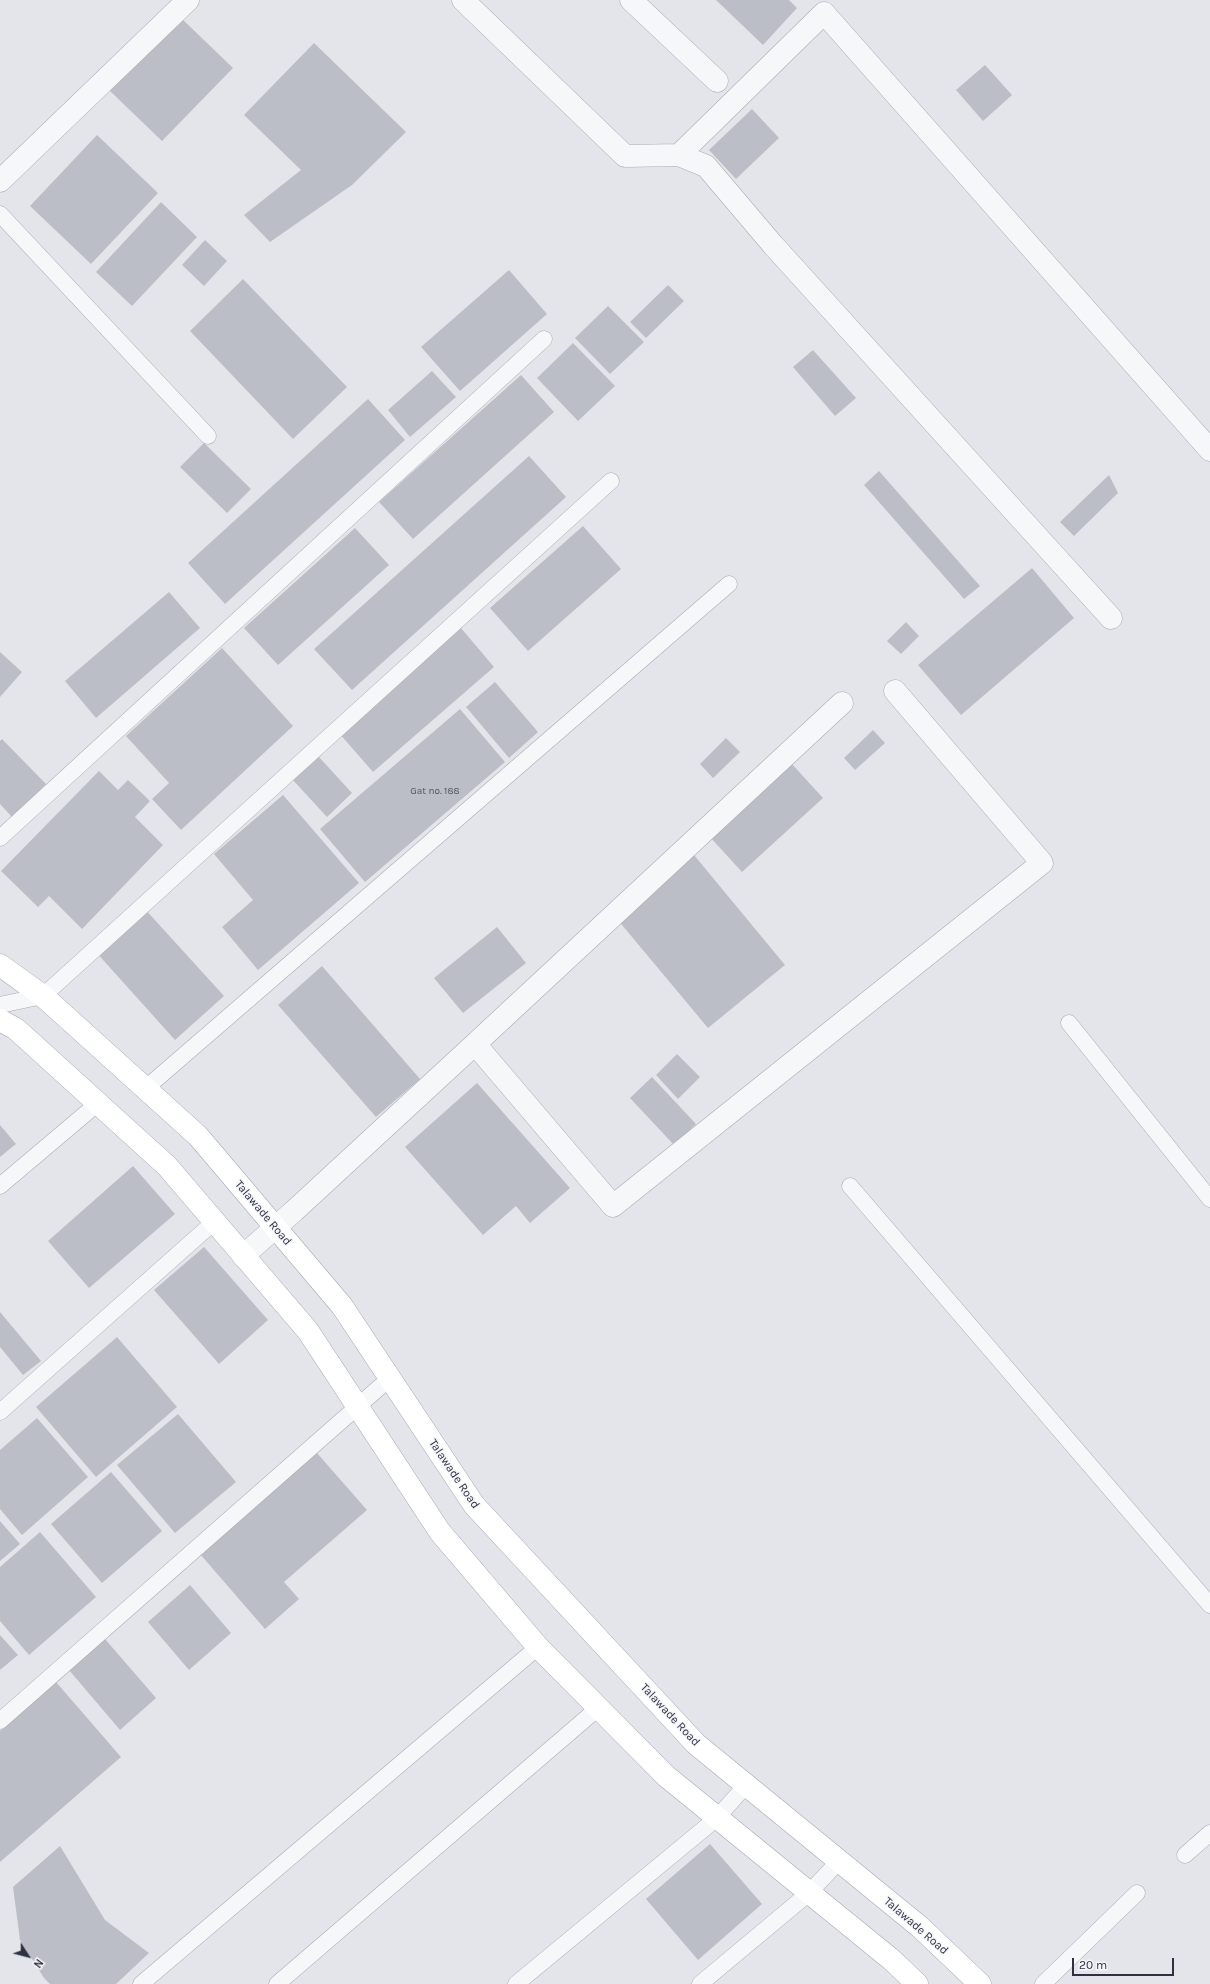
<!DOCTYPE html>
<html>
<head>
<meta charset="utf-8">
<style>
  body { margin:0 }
  #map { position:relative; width:1210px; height:1984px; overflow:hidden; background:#e4e5ea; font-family:Karla,sans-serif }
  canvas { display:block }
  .north { position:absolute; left:8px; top:1936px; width:40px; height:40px; -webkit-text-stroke:3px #f4f5f8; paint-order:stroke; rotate:126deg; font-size:11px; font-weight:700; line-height:16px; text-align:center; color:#2d3141 }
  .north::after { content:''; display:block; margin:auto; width:14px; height:18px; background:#2d3141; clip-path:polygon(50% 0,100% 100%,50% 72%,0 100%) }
  .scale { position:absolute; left:1072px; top:1958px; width:102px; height:18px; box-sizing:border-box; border:2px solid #2d3141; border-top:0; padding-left:5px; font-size:12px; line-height:14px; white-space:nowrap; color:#2d3141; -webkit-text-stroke:3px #f4f5f8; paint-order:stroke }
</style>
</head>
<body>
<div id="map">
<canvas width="1210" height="1984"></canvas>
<div class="north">N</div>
<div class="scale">20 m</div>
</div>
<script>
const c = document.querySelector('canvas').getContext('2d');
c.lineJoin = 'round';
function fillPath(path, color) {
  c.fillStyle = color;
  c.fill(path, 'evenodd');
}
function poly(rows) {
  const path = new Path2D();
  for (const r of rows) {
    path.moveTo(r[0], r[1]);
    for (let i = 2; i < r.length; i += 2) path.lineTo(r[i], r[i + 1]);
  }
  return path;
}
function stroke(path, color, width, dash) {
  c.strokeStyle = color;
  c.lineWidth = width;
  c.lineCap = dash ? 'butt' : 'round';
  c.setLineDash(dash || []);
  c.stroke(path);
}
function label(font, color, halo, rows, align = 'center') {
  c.font = font + ' Karla,sans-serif';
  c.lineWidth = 3;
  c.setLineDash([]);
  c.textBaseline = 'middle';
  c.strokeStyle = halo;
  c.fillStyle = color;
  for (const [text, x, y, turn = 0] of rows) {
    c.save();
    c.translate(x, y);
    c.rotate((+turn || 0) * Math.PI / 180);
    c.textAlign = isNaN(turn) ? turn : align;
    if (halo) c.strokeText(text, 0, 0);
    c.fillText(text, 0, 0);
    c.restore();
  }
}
const building = poly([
  [716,0,789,0,797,8,763,45],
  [180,17,233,68,162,141,109,90],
  [314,43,406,132,352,185,270,242,244,215,301,170,244,115],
  [985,65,1012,95,983,121,956,90],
  [752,109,779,138,736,179,709,150],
  [97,135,158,193,91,264,30,206],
  [161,202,197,237,132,306,96,272],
  [205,240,227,261,204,286,182,265],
  [509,270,547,314,460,391,421,347],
  [243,279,347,387,293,439,190,331],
  [668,285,684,301,646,338,630,322],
  [608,306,644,342,610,374,575,338],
  [573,343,615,386,578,421,537,378],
  [813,350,856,398,835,416,793,367],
  [432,371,456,397,410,437,388,410],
  [521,375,554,412,413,539,379,502],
  [368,399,405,440,225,604,188,563],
  [204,443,251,489,227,513,180,467],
  [529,456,566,497,352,690,314,649],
  [879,471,980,586,964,599,864,485],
  [1109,475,1118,493,1074,536,1060,522],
  [583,526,621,569,528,651,490,608],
  [355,528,389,565,278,665,244,628],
  [1032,568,1074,618,961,715,918,665],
  [169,592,200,628,96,718,65,681],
  [906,622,919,636,901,654,887,641],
  [461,628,494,667,373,772,339,733],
  [222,648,293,726,181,830,152,799,169,783,126,736],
  [0,652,22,672,0,697],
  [495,682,538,732,509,758,466,707],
  [460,709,505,762,365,882,320,829],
  [873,730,885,743,855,770,844,758],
  [726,738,740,752,713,778,700,764],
  [2,739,46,784,12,817,0,804,0,741],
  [318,756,352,793,327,817,292,779],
  [791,763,823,798,742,872,710,837],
  [99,771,118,790,128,780,150,801,135,817,163,845,82,929,49,896,38,907,1,871],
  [283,795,359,883,258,970,222,927,253,900,214,854],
  [694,855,785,965,708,1028,617,919],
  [144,908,224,996,175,1040,95,951],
  [497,927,526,963,463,1013,434,978],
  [322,966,420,1079,376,1117,278,1005],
  [677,1054,700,1077,678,1099,656,1075],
  [652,1077,696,1124,674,1145,630,1098],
  [477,1083,570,1188,530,1223,516,1206,483,1235,405,1147],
  [0,1125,16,1144,0,1157],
  [133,1166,175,1214,89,1288,48,1241],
  [204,1247,268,1320,219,1364,154,1290],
  [0,1312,41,1361,23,1375,0,1347],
  [117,1337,177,1407,96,1477,36,1407],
  [178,1414,236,1482,175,1533,117,1465],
  [37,1418,88,1477,22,1535,0,1509,0,1450],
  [317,1453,367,1510,284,1582,299,1599,265,1629,200,1554],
  [111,1472,162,1531,102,1583,51,1524],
  [0,1521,20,1544,0,1561],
  [40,1532,96,1597,29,1655,0,1621,0,1567],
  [190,1585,231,1633,189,1670,148,1622],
  [0,1635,18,1655,0,1670],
  [105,1639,156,1698,120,1730,69,1670],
  [56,1682,121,1757,0,1862,0,1731],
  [710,1844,762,1904,698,1960,646,1899],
  [60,1846,105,1920,149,1953,116,1984,50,1984,44,1978,20,1940,13,1887]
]);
const service = poly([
  [0,214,208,436],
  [0,838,544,339],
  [0,1005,43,996,611,481],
  [1069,1023,1210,1199],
  [146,1088,729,584],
  [0,1186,97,1104],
  [850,1186,1210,1605],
  [0,1412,214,1222],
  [0,1721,390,1378],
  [1185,1855,1210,1833],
  [141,1984,538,1647],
  [277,1984,597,1709],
  [516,1984,717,1818,746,1785],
  [700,1984,809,1893,839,1861],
  [1043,1984,1137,1893]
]);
const minor = poly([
  [463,0,625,156,679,155,706,166,773,245,1111,618],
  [631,0,717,81],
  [679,155,824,13,1210,450],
  [0,181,188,0],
  [475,1044,842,703],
  [243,1256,294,1211,475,1044,613,1206,1042,863,895,691]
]);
const primary = poly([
  [0,965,43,996,198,1136,342,1306,474,1505,696,1744,920,1927,980,1984],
  [0,1020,16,1029,167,1166,308,1331,440,1532,538,1647,666,1776,892,1960,917,1984]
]);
const numberNames = [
  ["Gat no. 188",435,791]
];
const streetNames = [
  ["Talawade Road",263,1213,50],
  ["Talawade Road",454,1474,56],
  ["Talawade Road",670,1715,47],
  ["Talawade Road",916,1926,41]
];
fillPath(building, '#bcbec7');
stroke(service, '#a9abb4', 17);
stroke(minor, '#a9abb4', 23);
stroke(primary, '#a4a8b5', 23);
stroke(service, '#f6f7f9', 16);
stroke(minor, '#f6f7f9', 22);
stroke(primary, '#fff', 22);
label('10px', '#515462', null, numberNames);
label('12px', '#2d3141', '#f4f5f8', streetNames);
</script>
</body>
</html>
